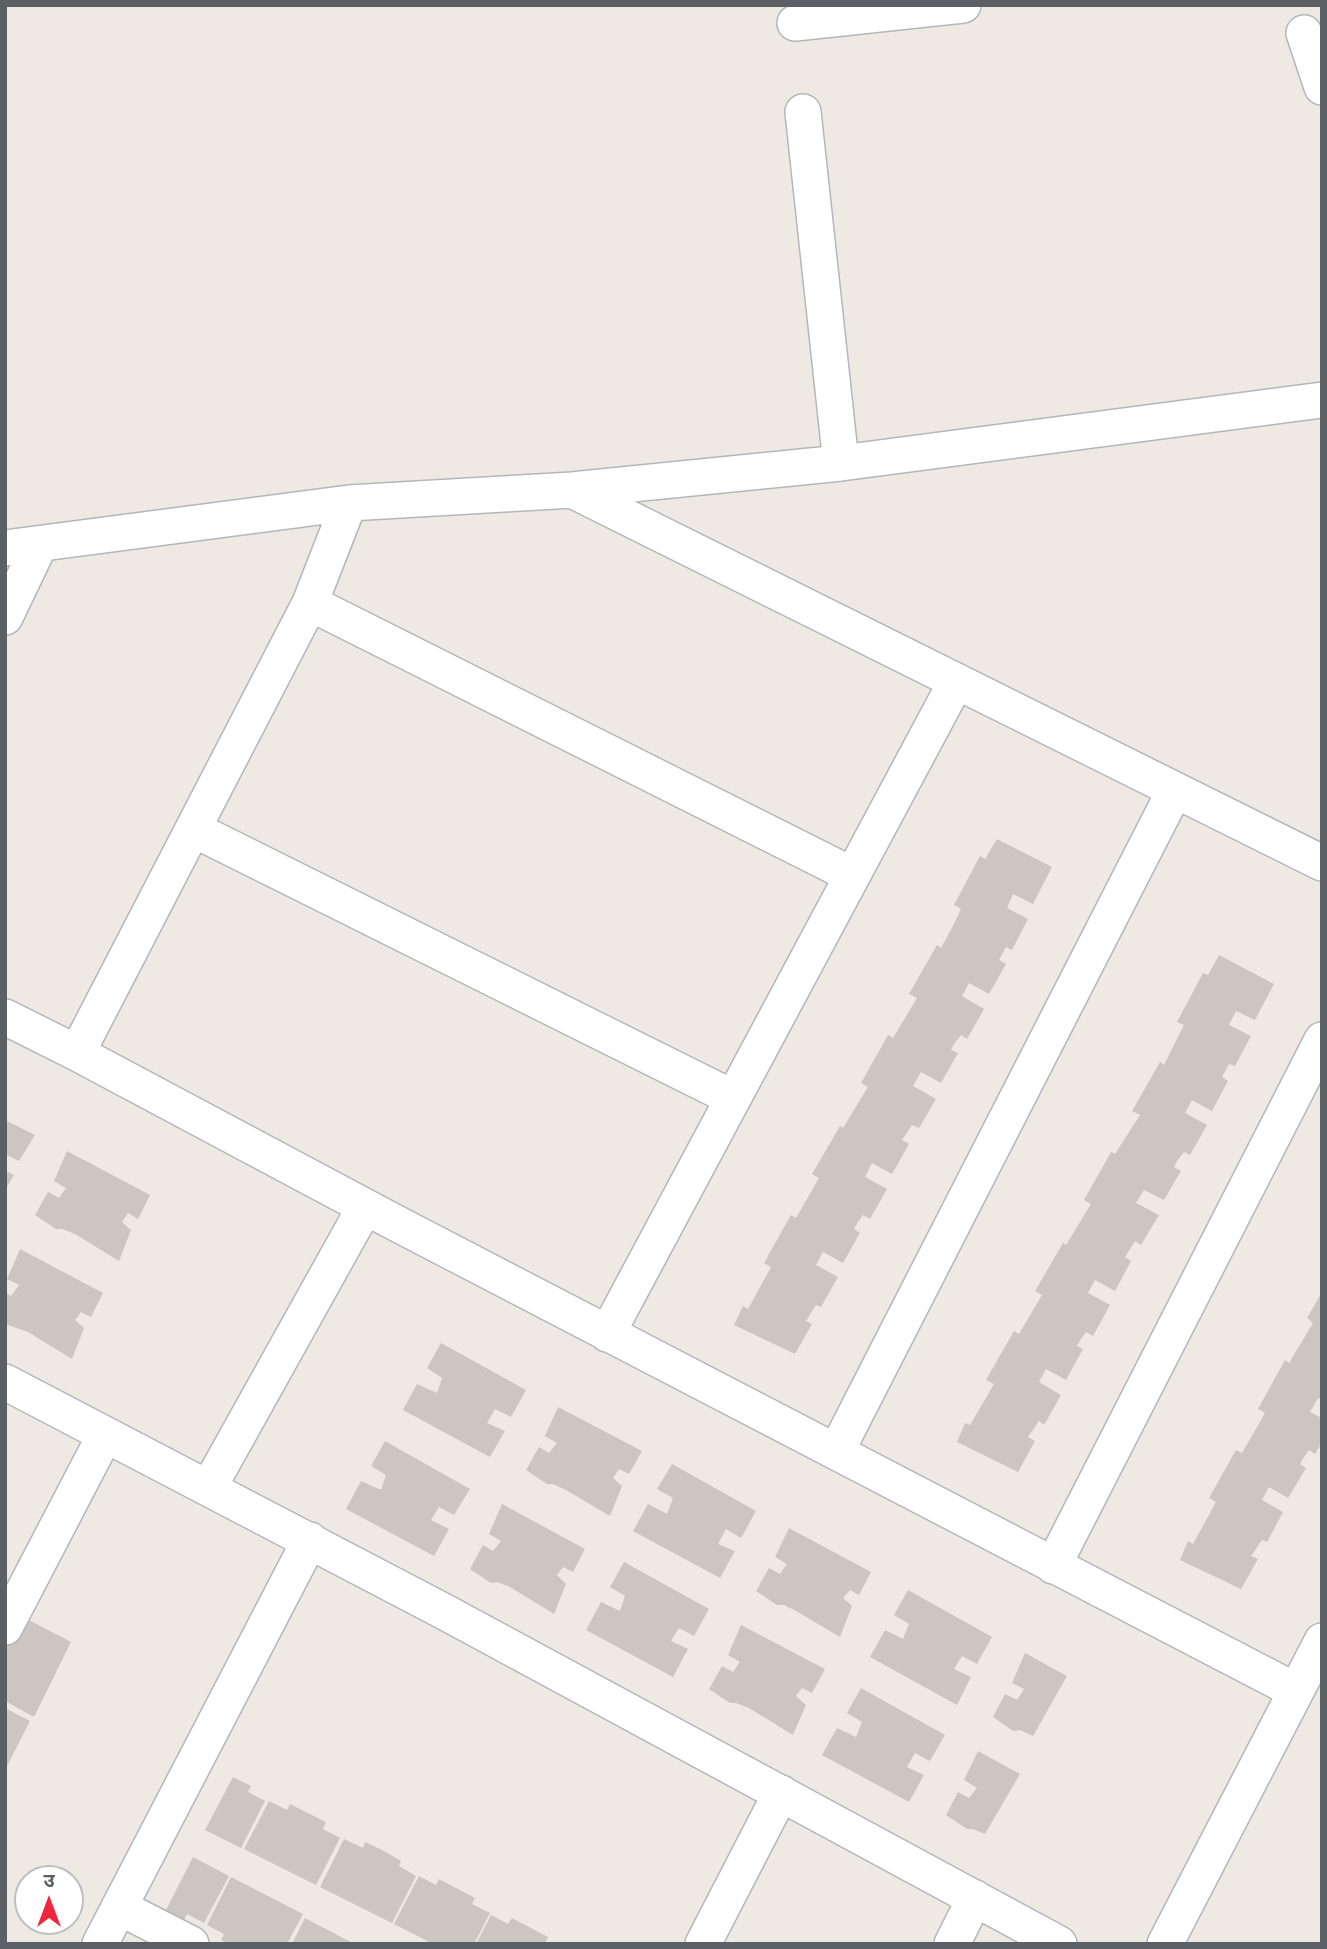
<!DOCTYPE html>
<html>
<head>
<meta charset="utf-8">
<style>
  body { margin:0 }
  #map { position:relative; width:1327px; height:1949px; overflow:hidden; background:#eee9e2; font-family:"Nunito Sans","Noto Sans Devanagari",sans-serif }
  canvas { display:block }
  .frame { position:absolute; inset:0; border:7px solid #5a6063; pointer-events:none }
  .north { position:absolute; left:14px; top:1865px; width:70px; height:70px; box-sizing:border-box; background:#fff; border:2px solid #bdbfc1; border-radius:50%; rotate:0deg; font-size:19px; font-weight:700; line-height:28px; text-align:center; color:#5a6063 }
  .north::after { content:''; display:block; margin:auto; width:24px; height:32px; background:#ef273e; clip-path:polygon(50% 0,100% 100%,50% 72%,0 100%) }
</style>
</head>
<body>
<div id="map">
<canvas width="1327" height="1949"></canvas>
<div class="frame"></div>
<div class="north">उ</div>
</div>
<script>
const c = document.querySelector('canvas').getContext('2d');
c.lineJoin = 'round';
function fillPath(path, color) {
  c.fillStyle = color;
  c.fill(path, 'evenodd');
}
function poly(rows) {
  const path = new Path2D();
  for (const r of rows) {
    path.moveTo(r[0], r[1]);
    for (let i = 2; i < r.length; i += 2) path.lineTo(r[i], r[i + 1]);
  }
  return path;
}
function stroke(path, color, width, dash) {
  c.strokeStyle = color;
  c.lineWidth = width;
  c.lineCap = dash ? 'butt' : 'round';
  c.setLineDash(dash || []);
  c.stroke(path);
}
const building = poly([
  [997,839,1052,867,1033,904,1013,894,1007,908,1028,919,1012,950,1006,947,999,960,1006,964,989,994,969,983,962,996,984,1009,967,1039,961,1035,954,1044,951,1050,958,1053,941,1083,921,1072,913,1086,936,1099,919,1128,912,1125,902,1140,909,1144,892,1174,872,1163,865,1177,887,1189,870,1219,863,1215,858,1222,854,1229,860,1233,843,1263,823,1252,816,1265,838,1277,821,1307,816,1305,806,1321,812,1324,795,1354,734,1325,743,1306,748,1309,771,1267,764,1263,791,1215,796,1218,819,1178,812,1174,840,1126,843,1128,868,1087,861,1083,888,1035,893,1038,917,998,909,994,937,945,941,948,953,926,961,909,954,905,980,856,985,859],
  [1219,955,1274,984,1255,1020,1236,1011,1229,1025,1251,1036,1235,1066,1229,1064,1222,1077,1228,1081,1212,1111,1192,1100,1185,1113,1207,1125,1190,1155,1184,1152,1177,1161,1174,1167,1181,1171,1164,1200,1144,1190,1136,1203,1159,1215,1141,1245,1135,1241,1125,1257,1131,1261,1115,1291,1095,1280,1088,1293,1110,1305,1093,1336,1086,1332,1081,1339,1077,1346,1083,1349,1066,1380,1046,1369,1039,1382,1061,1395,1044,1425,1039,1421,1028,1437,1035,1441,1018,1472,957,1442,965,1423,970,1425,994,1384,986,1380,1014,1331,1019,1334,1042,1295,1035,1291,1063,1243,1066,1245,1091,1204,1084,1200,1111,1152,1115,1154,1140,1115,1132,1111,1160,1062,1164,1065,1184,1025,1177,1022,1203,973,1208,975],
  [5,1120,35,1135,19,1161,5,1154],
  [67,1151,150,1195,138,1219,128,1213,122,1222,131,1230,119,1261,75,1234,62,1229,56,1229,35,1215,48,1192,59,1198,66,1188,54,1181],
  [5,1171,14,1175,5,1190],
  [20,1249,103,1293,91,1317,81,1312,75,1320,84,1328,72,1359,28,1332,5,1324,5,1292,11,1296,19,1285,7,1279],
  [1322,1292,1322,1400,1318,1398,1310,1412,1322,1418,1322,1443,1315,1454,1309,1450,1304,1457,1300,1464,1306,1468,1288,1498,1269,1487,1262,1500,1283,1512,1267,1542,1262,1540,1251,1556,1258,1559,1241,1589,1180,1560,1188,1541,1193,1544,1216,1502,1209,1498,1236,1450,1242,1453,1265,1413,1258,1409,1285,1360,1289,1363,1313,1323,1307,1318],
  [441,1343,526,1390,511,1417,495,1409,487,1423,505,1431,490,1457,403,1410,417,1384,437,1393,442,1378,427,1368],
  [558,1407,642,1451,629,1474,619,1469,613,1478,622,1486,610,1516,566,1490,553,1484,547,1484,526,1470,539,1447,549,1453,557,1443,545,1436],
  [385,1441,470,1489,454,1515,439,1507,431,1520,449,1529,434,1556,346,1509,361,1481,381,1490,386,1475,371,1466],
  [672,1464,756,1511,741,1538,726,1529,718,1544,735,1551,720,1578,633,1531,648,1504,667,1514,673,1498,657,1489],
  [502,1504,585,1549,573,1572,563,1567,557,1575,566,1584,554,1614,510,1587,497,1582,491,1583,470,1569,483,1545,493,1551,501,1541,489,1534],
  [789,1528,871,1572,859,1595,850,1590,843,1598,852,1606,840,1637,796,1611,784,1605,777,1605,756,1591,769,1568,780,1574,787,1564,775,1557],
  [624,1562,709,1609,694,1636,679,1628,671,1641,688,1649,673,1677,586,1630,601,1602,620,1611,625,1596,610,1587],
  [908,1590,992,1637,977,1664,962,1656,954,1669,971,1677,957,1705,870,1657,885,1630,903,1639,909,1624,894,1615],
  [25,1618,71,1642,34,1717,5,1701,5,1645],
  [741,1625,825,1669,812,1693,802,1688,796,1696,806,1705,793,1735,749,1708,736,1703,730,1703,709,1689,722,1666,733,1672,740,1662,728,1655],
  [1025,1653,1067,1676,1033,1736,1020,1730,1013,1731,993,1717,1005,1694,1017,1700,1024,1689,1012,1683],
  [861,1688,945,1735,930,1761,915,1753,907,1767,924,1775,909,1802,822,1755,837,1728,856,1737,862,1722,847,1713],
  [5,1708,30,1721,5,1770],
  [978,1751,1020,1774,985,1834,973,1829,967,1829,946,1815,958,1792,969,1798,977,1788,964,1780],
  [233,1777,251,1786,248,1792,265,1801,241,1848,205,1830],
  [269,1801,287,1810,290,1804,326,1822,323,1829,340,1838,316,1885,244,1849],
  [344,1839,363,1848,365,1842,384,1851,401,1861,399,1866,416,1876,392,1923,320,1887],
  [193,1857,229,1876,204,1923,187,1914,184,1920,166,1910],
  [419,1876,436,1885,439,1879,475,1898,472,1904,490,1913,474,1944,433,1944,394,1924],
  [231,1877,303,1914,287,1944,229,1944,221,1940,224,1934,207,1925],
  [491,1915,508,1924,512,1918,548,1937,545,1944,476,1944],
  [305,1918,341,1937,355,1944,292,1944]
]);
const street = poly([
  [795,23,963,5],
  [1304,33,1322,87],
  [803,112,841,463],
  [572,490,1322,863],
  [5,548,349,503,572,490,841,463,1322,400],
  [310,603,852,875],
  [5,617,40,544],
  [193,829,733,1098],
  [5,1017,77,1053,392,1221,1296,1691],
  [77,1053,310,603,349,503],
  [607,1334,956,682],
  [5,1382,443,1611,1059,1944],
  [836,1452,1175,790],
  [209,1487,365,1207],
  [1053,1566,1322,1040],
  [5,1627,105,1435],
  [119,1907,191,1944],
  [100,1944,310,1540],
  [703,1944,781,1793],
  [952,1944,975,1898],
  [1165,1944,1322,1641]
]);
fillPath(building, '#cbc6c1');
stroke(street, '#b3b7ba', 38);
stroke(street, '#fff', 35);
</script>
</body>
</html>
